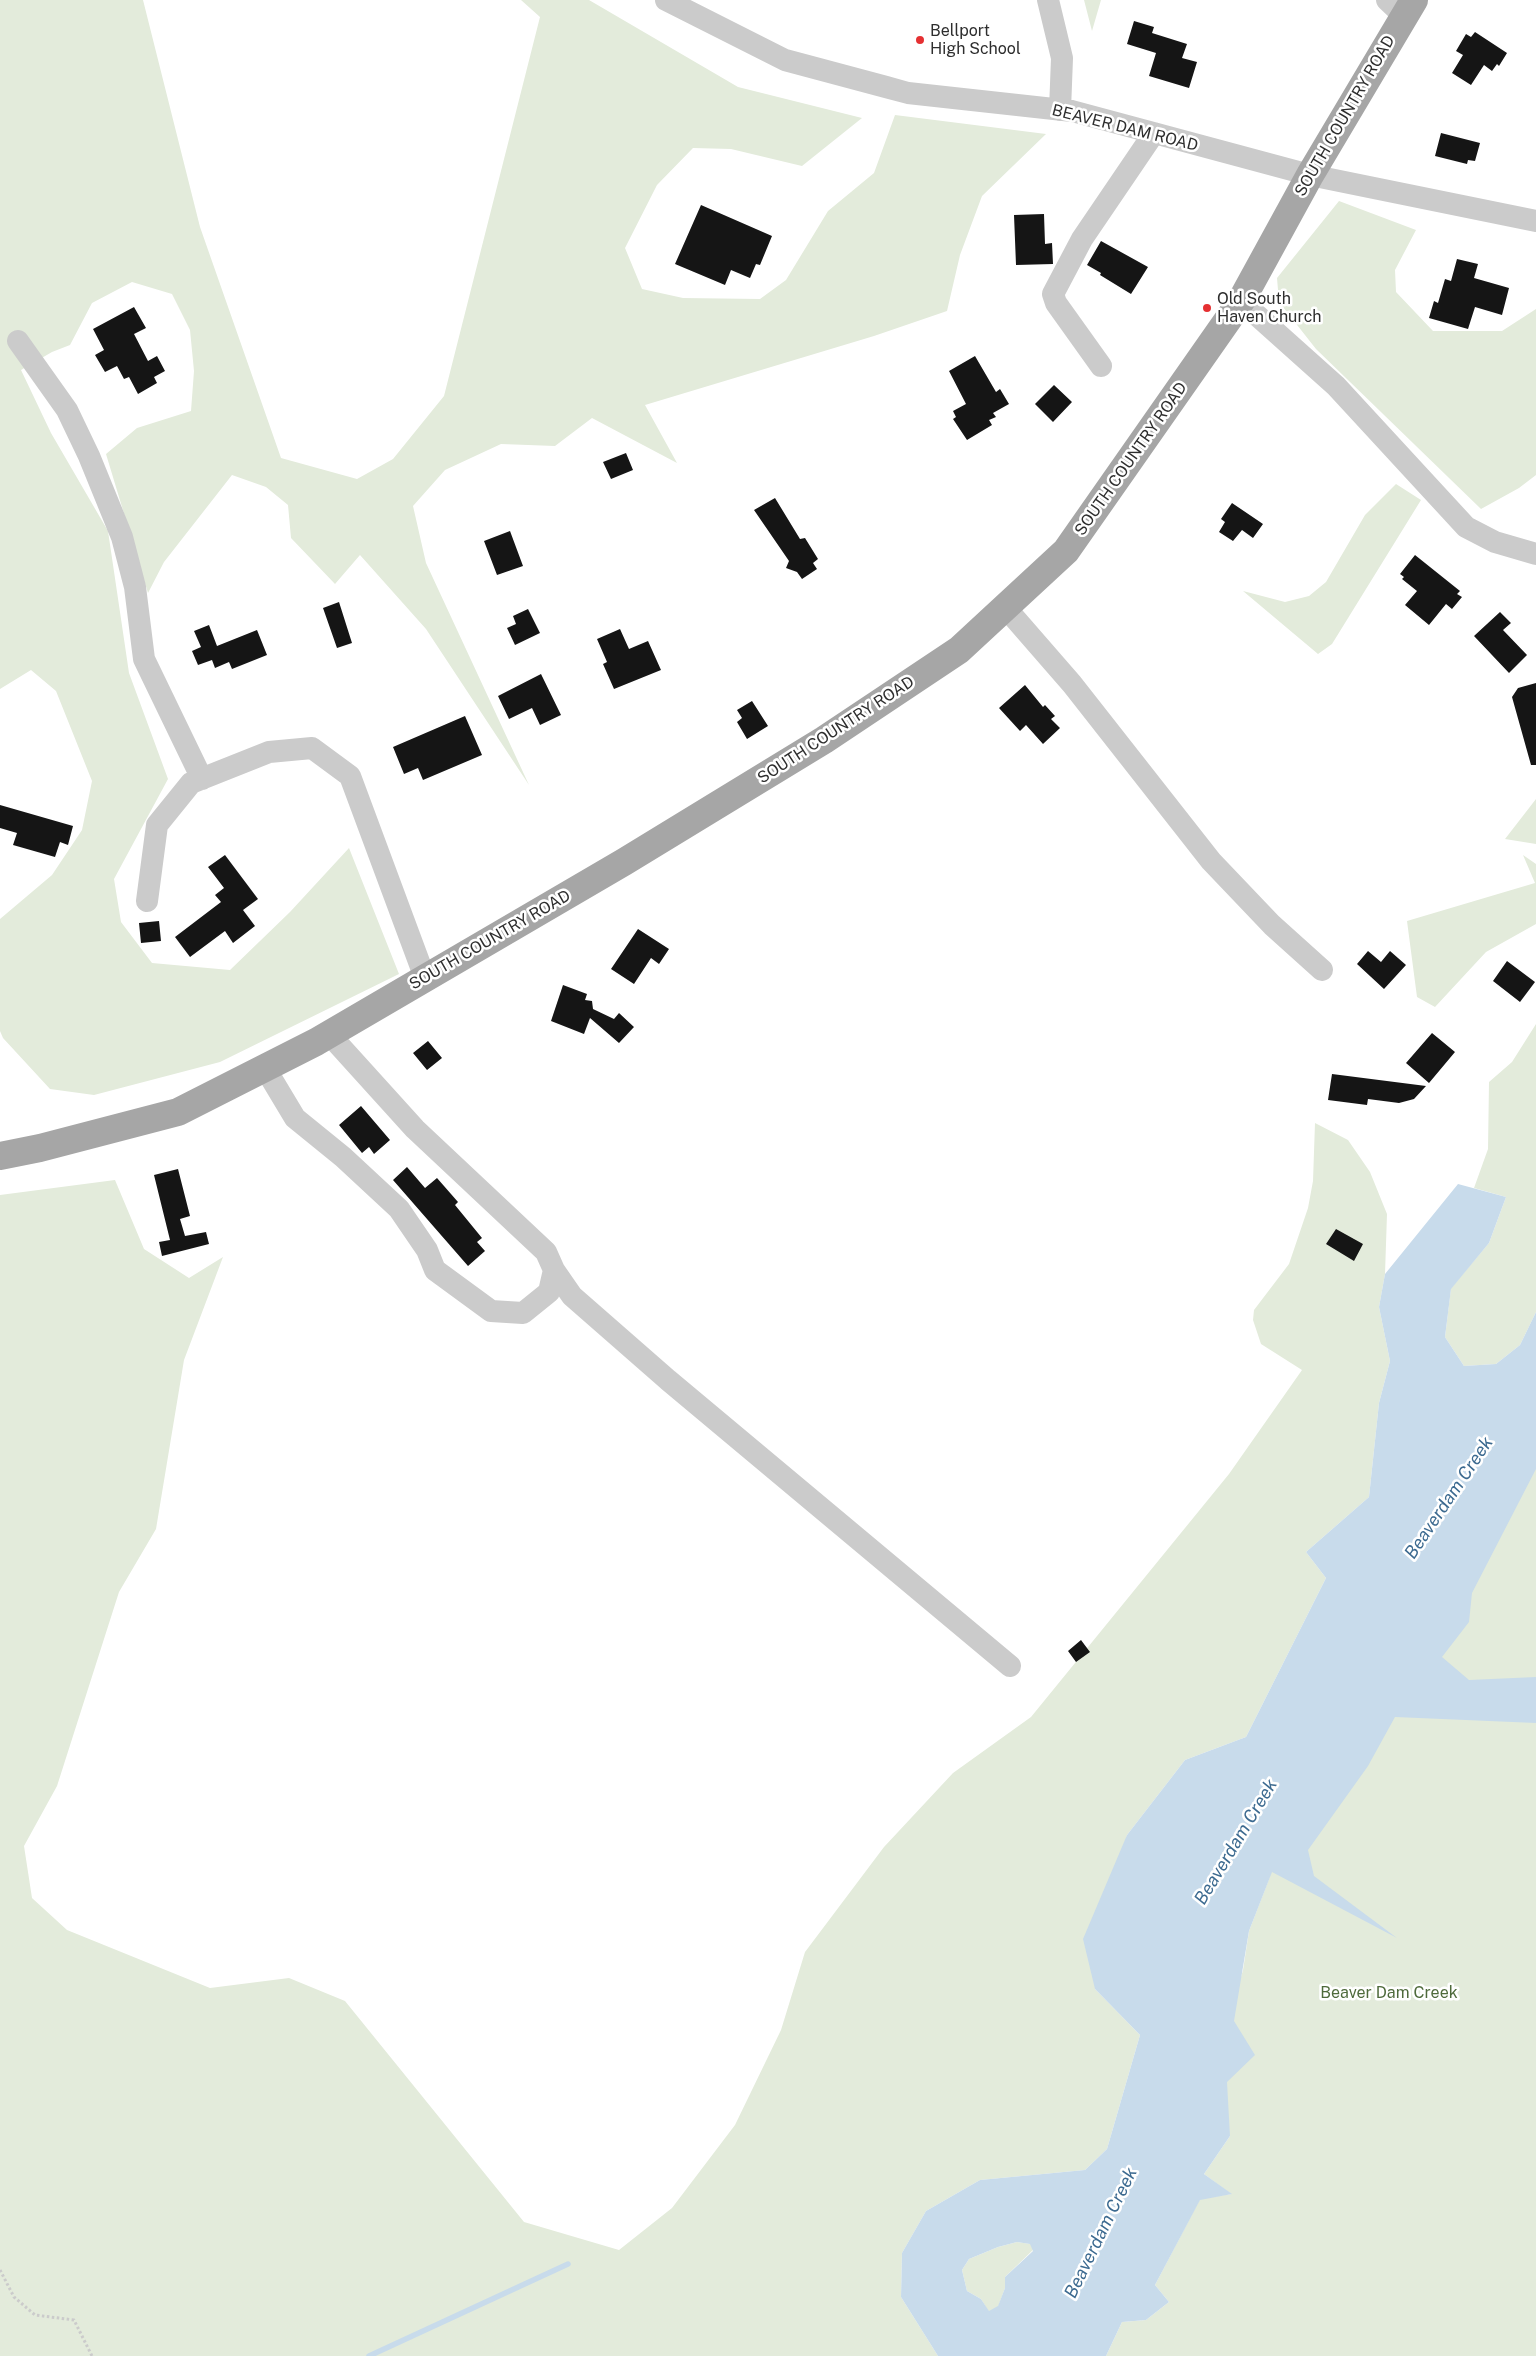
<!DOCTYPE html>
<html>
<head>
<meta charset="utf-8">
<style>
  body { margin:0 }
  canvas { display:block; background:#fff }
</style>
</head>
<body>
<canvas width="1536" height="2356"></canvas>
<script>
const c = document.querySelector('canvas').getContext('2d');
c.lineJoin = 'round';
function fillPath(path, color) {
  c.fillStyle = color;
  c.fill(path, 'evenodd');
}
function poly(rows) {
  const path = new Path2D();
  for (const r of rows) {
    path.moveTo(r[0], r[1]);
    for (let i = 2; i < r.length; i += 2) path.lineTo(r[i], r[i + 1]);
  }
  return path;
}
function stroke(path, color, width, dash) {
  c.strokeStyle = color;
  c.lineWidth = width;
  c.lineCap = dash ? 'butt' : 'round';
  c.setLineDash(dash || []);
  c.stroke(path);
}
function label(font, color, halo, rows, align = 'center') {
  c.font = font + ' "Public Sans",sans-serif';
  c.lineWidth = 5;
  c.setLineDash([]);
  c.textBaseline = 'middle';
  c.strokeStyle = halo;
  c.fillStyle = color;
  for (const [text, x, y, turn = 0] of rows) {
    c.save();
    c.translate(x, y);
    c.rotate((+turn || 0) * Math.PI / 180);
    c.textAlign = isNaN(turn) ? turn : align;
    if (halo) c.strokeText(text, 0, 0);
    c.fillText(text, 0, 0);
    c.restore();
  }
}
const green = poly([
  [0,0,143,0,200,227,281,458,357,479,393,459,444,396,540,17,521,0,589,0,738,87,862,118,802,166,731,149,693,148,657,185,625,248,642,289,683,298,760,299,786,280,828,211,874,173,895,115,1046,134,982,196,960,255,947,311,874,336,645,405,677,463,592,418,555,446,501,444,445,470,413,506,426,563,529,785,426,629,360,555,335,584,291,538,288,505,266,487,232,475,164,562,148,593,106,454,137,428,191,411,194,371,190,330,172,294,132,282,92,303,70,345,52,352,21,370,51,433,108,531,129,673,168,779,114,879,121,922,152,963,230,970,290,912,349,848,399,974,220,1062,94,1095,50,1089,3,1038,0,1031,0,919,52,875,82,830,92,781,56,691,31,670,0,689],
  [1084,0,1101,0,1092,31],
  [1339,201,1416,230,1395,270,1396,292,1433,331,1502,331,1536,309,1536,475,1519,488,1481,509,1316,349,1279,302,1277,278],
  [1396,484,1421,500,1332,644,1318,654,1243,591,1285,602,1309,596,1326,582,1365,515],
  [1536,799,1536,844,1505,839],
  [1523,855,1536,864,1536,924,1486,952,1435,1007,1417,997,1407,921,1535,883],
  [1536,1024,1536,1312,1520,1345,1496,1364,1464,1366,1445,1337,1451,1288,1489,1243,1506,1197,1474,1188,1488,1149,1489,1082,1512,1062],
  [1315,1123,1348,1140,1370,1172,1387,1214,1385,1274,1379,1307,1390,1361,1379,1403,1369,1497,1306,1552,1326,1578,1246,1737,1185,1760,1127,1835,1095,1989,1140,2035,1107,2149,1085,2170,980,2180,926,2211,902,2253,901,2297,938,2356,0,2356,0,1195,115,1180,144,1249,189,1278,223,1257,184,1360,156,1529,119,1592,57,1786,24,1846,32,1898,67,1930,210,1988,289,1978,345,2001,524,2222,619,2250,672,2208,735,2125,781,2030,805,1952,884,1847,953,1773,1031,1717,1229,1474,1302,1370,1261,1344,1253,1320,1254,1310,1289,1264,1308,1208,1313,1181],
  [1536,1428,1536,2356,1106,2356,1122,2322,1146,2320,1169,2302,1155,2285,1200,2199,1231,2194,1204,2174,1230,2136,1200,2120,1243,1970,1249,1931,1269,1879,1285,1823],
  [1017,2242,1031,2244,1033,2250,1005,2277,1005,2288,998,2307,989,2312,981,2299,967,2291,962,2270,969,2259,998,2247]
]);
const water = poly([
  [1458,1184,1506,1197,1489,1243,1451,1289,1445,1337,1464,1366,1496,1364,1520,1345,1536,1312,1536,1469,1472,1593,1469,1622,1442,1657,1469,1680,1536,1677,1536,1723,1395,1717,1368,1766,1308,1850,1314,1876,1397,1938,1272,1872,1249,1931,1234,2021,1255,2055,1227,2082,1230,2136,1204,2174,1232,2194,1200,2200,1155,2285,1169,2302,1146,2320,1122,2322,1106,2356,938,2356,901,2297,902,2253,926,2211,980,2180,1085,2170,1107,2149,1140,2035,1095,1989,1083,1939,1127,1835,1185,1760,1246,1737,1326,1578,1306,1552,1369,1497,1379,1403,1390,1361,1379,1307,1385,1274],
  [1017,2242,1030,2244,1033,2251,1005,2277,1005,2288,998,2306,989,2311,981,2299,967,2291,962,2270,969,2259,998,2247]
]);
const stream = poly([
  [369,2356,568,2264]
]);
const building = poly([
  [1134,21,1154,27,1152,33,1187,44,1182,58,1197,62,1189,88,1149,76,1156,53,1127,44],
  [1475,32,1507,53,1499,66,1497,64,1492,71,1484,65,1471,85,1452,73,1463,55,1456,51,1466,34,1471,37],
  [1441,133,1480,143,1475,161,1468,160,1467,164,1435,156],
  [701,205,772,236,760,265,756,264,750,278,731,270,725,285,675,264],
  [1044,214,1045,244,1052,243,1053,264,1016,265,1014,215],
  [1101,241,1148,267,1131,294,1100,275,1101,273,1087,265],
  [1457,259,1478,264,1474,278,1509,288,1502,315,1475,307,1468,329,1429,318,1434,301,1438,303,1445,279,1451,281],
  [134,307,146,328,134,334,148,361,157,356,165,371,154,377,157,383,138,394,129,377,124,379,117,366,105,372,95,355,104,350,93,329],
  [975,356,996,392,1000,389,1009,404,993,413,996,417,989,420,992,425,967,440,953,419,956,417,953,411,966,404,949,371],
  [1054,385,1072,402,1053,422,1035,404],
  [626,453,633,470,611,479,603,462],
  [775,498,800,539,805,538,818,559,813,563,817,569,802,579,797,572,786,568,789,561,754,510],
  [1232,503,1263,524,1253,538,1242,530,1233,541,1219,532,1225,522,1221,519],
  [510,531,523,566,497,575,484,541],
  [1415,555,1460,591,1457,594,1462,597,1452,609,1446,604,1429,625,1405,605,1417,591,1402,579,1404,577,1400,574],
  [339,602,352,643,337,648,323,608],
  [528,609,540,633,515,645,507,628,516,624,513,616],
  [1500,612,1511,623,1503,630,1527,655,1509,673,1474,636],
  [209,625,217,646,257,630,267,655,232,669,229,662,215,668,212,660,198,665,192,651,201,647,194,631],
  [620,629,629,649,648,641,661,670,614,689,603,664,607,662,597,639],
  [541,674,561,715,540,725,532,708,509,719,498,696],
  [1536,683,1536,765,1531,765,1512,697,1518,688],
  [1025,685,1043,707,1045,705,1055,716,1051,719,1060,728,1043,744,1026,725,1020,731,999,708],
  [752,701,768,726,747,739,737,722,742,718,737,710],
  [465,716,482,755,423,780,418,768,404,774,393,747],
  [0,805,73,826,68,845,60,842,55,857,13,845,17,833,0,828],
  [225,855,258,899,243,910,255,926,233,943,225,931,190,957,175,937,221,902,215,895,224,888,208,867],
  [159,921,161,941,141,943,139,923],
  [638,929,669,949,659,964,651,958,634,984,611,969],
  [1368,951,1381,962,1390,951,1406,965,1384,989,1357,964],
  [1507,961,1535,982,1520,1002,1493,981],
  [563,985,587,994,585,1000,592,1001,593,1009,614,1019,619,1013,634,1027,619,1043,590,1018,584,1034,551,1021],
  [1432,1033,1455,1052,1429,1083,1406,1063],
  [428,1041,442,1058,427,1070,413,1053],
  [1332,1074,1426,1086,1414,1099,1399,1103,1368,1099,1367,1105,1328,1100],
  [361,1106,390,1140,374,1154,369,1147,362,1153,339,1125],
  [407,1167,425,1188,437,1178,458,1202,455,1205,482,1238,477,1242,485,1251,468,1266,393,1180],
  [178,1169,190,1216,180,1219,185,1236,206,1232,209,1244,162,1256,159,1242,170,1240,154,1175],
  [1336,1229,1363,1244,1354,1261,1326,1244],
  [1081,1640,1090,1652,1076,1662,1068,1651]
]);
const path = poly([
  [0,2270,14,2297,35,2315,74,2320,92,2356]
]);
const minor = poly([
  [666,0,785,60,886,87,908,93,1072,111,1310,175,1536,221],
  [1048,0,1062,58,1060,110],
  [1387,0,1404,16],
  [1241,301,1336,386,1466,527,1495,542,1536,554],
  [18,341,67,410,89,456,122,537,135,587,144,659,202,779],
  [1101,366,1056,303,1053,294,1082,239,1154,133],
  [1005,607,1072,684,1211,861,1272,925,1322,970],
  [147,901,157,825,191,783,269,752,312,748,350,776,425,978],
  [265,1068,295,1118,343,1157,399,1209,427,1250,435,1270,491,1311,523,1313,549,1292,554,1270,546,1252,415,1129,329,1034],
  [554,1270,572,1296,668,1380,1010,1666]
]);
const major = poly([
  [0,1156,40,1148,178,1112,316,1042,624,862,824,740,959,650,1066,551,1241,301,1310,175,1414,0]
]);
const markers = [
  [920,40,5,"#e53032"],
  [1207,308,5,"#e53032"]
];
const poiNames = [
  ["Bellport",930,31],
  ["High School",930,49],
  ["Old South",1217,299],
  ["Haven Church",1217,317]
];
const streetNames = [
  ["SOUTH COUNTRY ROAD",1345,116,-60],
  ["BEAVER DAM ROAD",1125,128,14],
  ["SOUTH COUNTRY ROAD",1131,459,-55],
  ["SOUTH COUNTRY ROAD",836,730,-33],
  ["SOUTH COUNTRY ROAD",490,940,-30]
];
const parkNames = [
  ["Beaver Dam Creek",1389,1993]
];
const waterNames = [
  ["Beaverdam Creek",1449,1498,-56],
  ["Beaverdam Creek",1236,1842,-59],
  ["Beaverdam Creek",1101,2233,-64]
];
fillPath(green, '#e3ebdb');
fillPath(water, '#c8dbeb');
stroke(stream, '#c8dbeb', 5.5);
fillPath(building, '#151515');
stroke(path, '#cbcbcb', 3, [2.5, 2.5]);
stroke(minor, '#cbcbcb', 22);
stroke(major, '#a6a6a6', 28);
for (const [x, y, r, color] of markers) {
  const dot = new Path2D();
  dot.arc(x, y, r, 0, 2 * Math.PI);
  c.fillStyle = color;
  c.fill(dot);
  stroke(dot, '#fff', 2);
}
label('16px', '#2e2e2e', '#fff', poiNames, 'left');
label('16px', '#2e2e2e', '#fff', streetNames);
label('16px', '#4e6a3b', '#fff', parkNames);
label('italic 18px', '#3c6a90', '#fff', waterNames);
</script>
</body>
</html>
